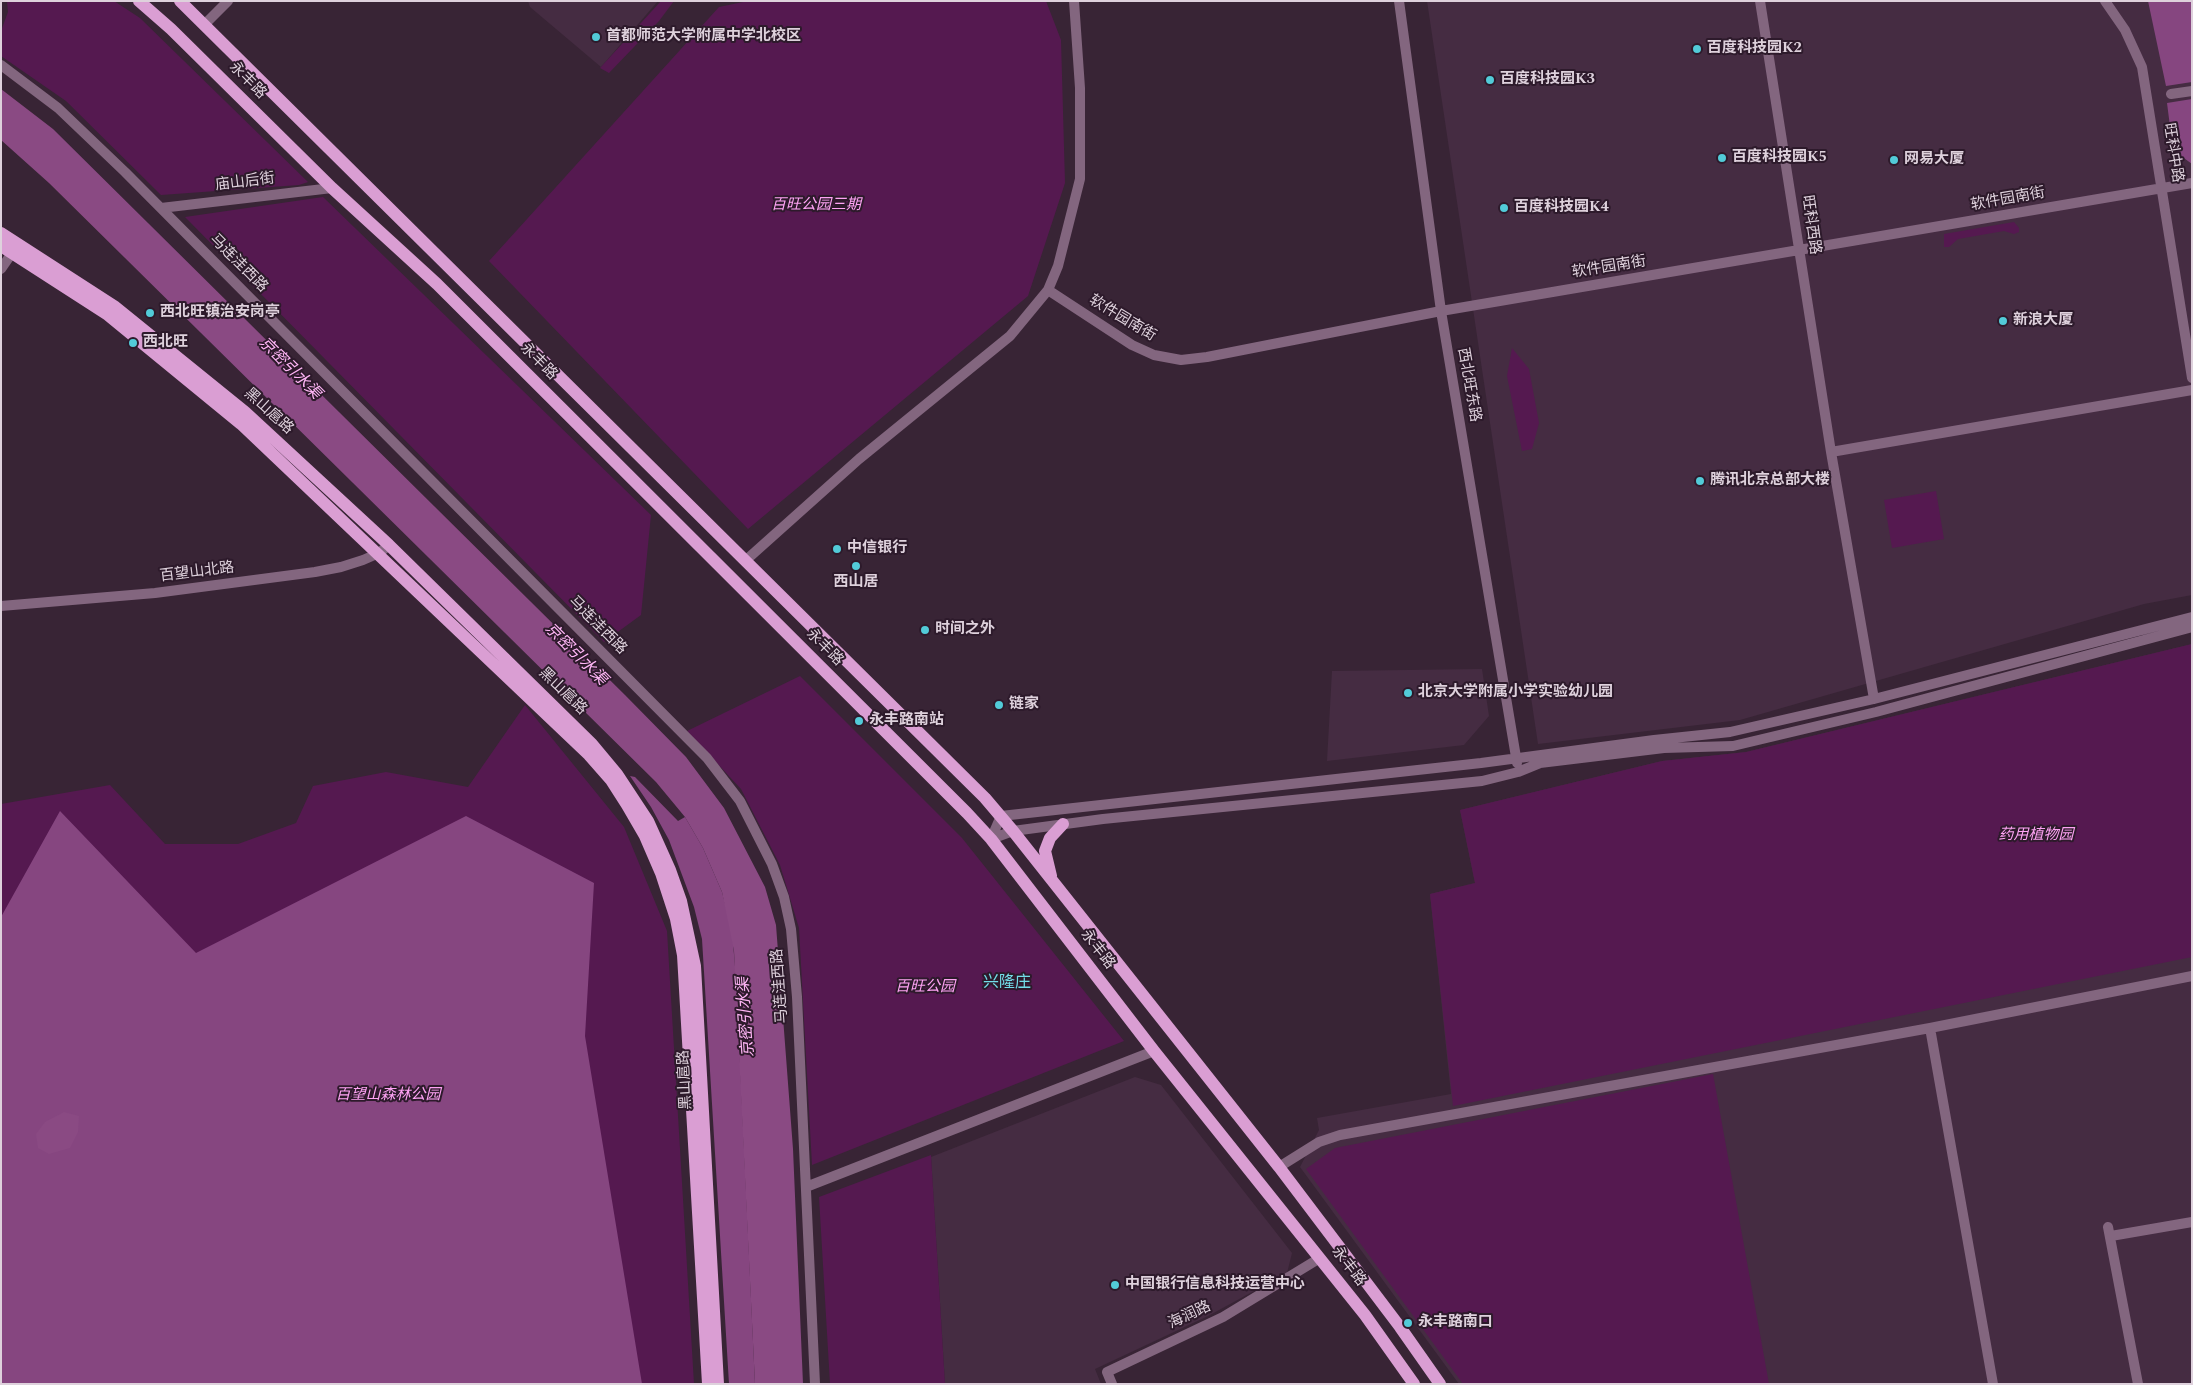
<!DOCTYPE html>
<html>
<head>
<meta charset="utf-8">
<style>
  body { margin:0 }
  #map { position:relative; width:2193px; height:1385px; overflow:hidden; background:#382435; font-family:Spectral,serif }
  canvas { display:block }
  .frame { position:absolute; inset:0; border:2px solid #ded1dc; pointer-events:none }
</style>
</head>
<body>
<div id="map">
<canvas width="2193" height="1385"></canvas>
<div class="frame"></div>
</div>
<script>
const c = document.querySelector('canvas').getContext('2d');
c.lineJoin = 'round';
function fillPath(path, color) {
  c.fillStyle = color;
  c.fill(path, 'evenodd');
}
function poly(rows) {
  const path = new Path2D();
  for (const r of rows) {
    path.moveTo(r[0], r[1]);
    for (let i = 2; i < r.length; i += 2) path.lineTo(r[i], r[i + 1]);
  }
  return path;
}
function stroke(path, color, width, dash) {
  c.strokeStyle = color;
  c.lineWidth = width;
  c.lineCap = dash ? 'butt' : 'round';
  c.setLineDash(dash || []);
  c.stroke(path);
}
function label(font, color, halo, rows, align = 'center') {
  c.font = font + ' Spectral,"Noto Sans SC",serif';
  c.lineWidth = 4;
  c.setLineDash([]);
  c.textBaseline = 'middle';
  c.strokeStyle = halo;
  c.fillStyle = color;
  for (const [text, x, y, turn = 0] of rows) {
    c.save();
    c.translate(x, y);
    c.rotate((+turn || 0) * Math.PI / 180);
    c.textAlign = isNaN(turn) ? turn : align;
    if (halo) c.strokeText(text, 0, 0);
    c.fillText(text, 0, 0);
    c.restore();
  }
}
const built = poly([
  [528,1,658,1,601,67,530,7],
  [1427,1,2192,1,2192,595,2144,604,1740,720,1538,744],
  [2192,644,2192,1384,1459,1384,1300,1167,1319,1130,1317,1118,1451,1094,1430,894,1475,883,1460,810,1662,761,1746,752],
  [1482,669,1489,716,1464,745,1327,761,1332,671],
  [1135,1077,1161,1085,1292,1253,1287,1273,1208,1316,1095,1369,1101,1384,945,1384,931,1157]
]);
const green = poly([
  [7,1,114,1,140,18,308,182,299,185,161,195,66,101,1,56,1,31,8,12],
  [661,1,674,1,659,21,609,73,600,68],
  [748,1,1046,1,1061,40,1065,183,1028,296,748,529,489,261,719,7],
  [323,197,651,515,641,615,604,642,185,217],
  [2014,222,2019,228,2019,232,2014,234,2004,231,1958,239,1949,247,1944,247,1944,234],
  [1512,348,1529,369,1539,423,1532,449,1522,451,1507,376],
  [1936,491,1944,539,1892,548,1884,500],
  [2192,644,2192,957,1453,1106,1430,894,1475,883,1460,810,1662,761,1746,752],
  [800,676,962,838,1124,1041,812,1165,799,928,780,865,741,789,687,731],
  [525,705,624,827,667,931,694,1384,1,1384,1,804,110,785,165,844,238,844,296,823,313,786,386,772,468,787],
  [1713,1074,1769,1384,1463,1384,1306,1169,1335,1148],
  [931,1155,945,1384,830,1384,819,1197]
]);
const forest = poly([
  [2148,1,2192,1,2192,82,2166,86],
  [2192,99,2192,164,2173,150,2167,103],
  [630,776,635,777,678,821,685,817,703,848,722,892,732,931,736,978,755,1384,729,1384,702,939,694,907,669,840,651,807],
  [60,811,196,953,466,816,594,883,585,1036,642,1384,1,1384,1,917]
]);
const water = poly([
  [1,89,53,129,625,695,686,757,724,808,765,887,776,925,793,1149,803,1384,755,1384,734,951,722,892,703,848,685,817,656,782,49,183,1,140],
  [64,1112,79,1116,78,1132,70,1148,49,1154,38,1148,36,1134,45,1122]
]);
const minor = poly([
  [1399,1,1441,311,1517,763],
  [1760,1,1831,452,1874,699],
  [2105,1,2125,30,2142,67,2192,378],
  [204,25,228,1],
  [1,65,58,108,125,172,707,758,740,801,772,864,784,897,791,929,797,997,815,1384],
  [2171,94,2192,91],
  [161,208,332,188],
  [1,269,12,253],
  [1048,290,1132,345,1154,355,1181,360,1207,357,1441,311,2192,183],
  [1831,452,2192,390],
  [745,561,859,459,1010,336,1048,290,1058,266,1080,179,1080,88,1074,1],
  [1,606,155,593,315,572,341,567,363,560,379,553,389,545],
  [991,839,1001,816,1481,763,1654,740,1730,732,1874,699,2192,617],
  [991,839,1013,831,1103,819,1482,781,1518,772,1540,763,1664,748,1733,746,1876,712,2192,627],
  [1930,1028,1993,1384],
  [1279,1167,1319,1142,1340,1135,1930,1028,2192,976],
  [806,1187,1154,1051],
  [2108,1227,2138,1384],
  [2111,1236,2192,1222],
  [1112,1384,1107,1372,1223,1317,1320,1258]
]);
const major = poly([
  [139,1,171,29,332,188,437,284,967,813,991,839,1154,1051,1365,1315,1414,1384],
  [180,1,985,798,1013,831,1279,1167,1400,1327,1440,1384],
  [1,233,114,306,245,412,389,545,592,744,617,774,648,821,670,870,681,901,695,966,718,1384],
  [1,246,108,315,241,424,589,755,611,780,627,805,645,836,661,873,676,919,683,955,708,1384],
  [1051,876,1045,851,1050,838,1063,824]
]);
const markers = [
  [596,37,5,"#52cbd8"],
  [1697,49,5,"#52cbd8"],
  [1490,80,5,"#52cbd8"],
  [1722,158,5,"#52cbd8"],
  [1894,160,5,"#52cbd8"],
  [1504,208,5,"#52cbd8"],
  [150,313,5,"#52cbd8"],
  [2003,321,5,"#52cbd8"],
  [133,343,5,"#52cbd8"],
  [1700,481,5,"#52cbd8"],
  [837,549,5,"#52cbd8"],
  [856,566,5,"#52cbd8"],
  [925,630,5,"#52cbd8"],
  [1408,693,5,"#52cbd8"],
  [999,705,5,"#52cbd8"],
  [859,721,5,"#52cbd8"],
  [1115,1285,5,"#52cbd8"],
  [1408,1323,5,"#52cbd8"]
];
const poiNames = [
  ["首都师范大学附属中学北校区",606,37],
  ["百度科技园K2",1707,49],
  ["百度科技园K3",1500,80],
  ["百度科技园K5",1732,158],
  ["网易大厦",1904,160],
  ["百度科技园K4",1514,208],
  ["西北旺镇治安岗亭",160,313],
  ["新浪大厦",2013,321],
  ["西北旺",143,343],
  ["腾讯北京总部大楼",1710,481],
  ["中信银行",847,549],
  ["西山居",856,583,"center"],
  ["时间之外",935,630],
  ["北京大学附属小学实验幼儿园",1418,693],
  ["链家",1009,705],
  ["永丰路南站",869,721],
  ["中国银行信息科技运营中心",1125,1285],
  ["永丰路南口",1418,1323]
];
const streetNames = [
  ["永丰路",247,81,45],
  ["旺科中路",2172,153,81],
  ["庙山后街",245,183,-7],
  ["软件园南街",2008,200,-10],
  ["旺科西路",1810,225,82],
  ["马连洼西路",238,264,45],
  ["软件园南街",1609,268,-9],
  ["软件园南街",1122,319,31],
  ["永丰路",538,362,45],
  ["西北旺东路",1468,385,80],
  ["黑山扈路",268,412,42],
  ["百望山北路",197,573,-7],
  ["马连洼西路",597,626,45],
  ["永丰路",824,648,45],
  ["黑山扈路",562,692,44],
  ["永丰路",1097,950,52],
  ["马连洼西路",781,986,-94],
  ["黑山扈路",686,1080,-93],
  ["永丰路",1348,1267,52],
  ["海润路",1190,1316,-25]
];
const parkNames = [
  ["百旺公园三期",816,206],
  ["药用植物园",2036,836],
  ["百旺公园",925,988],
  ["百望山森林公园",388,1096]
];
const waterNames = [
  ["京密引水渠",289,369,45],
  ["京密引水渠",575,655,45],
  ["京密引水渠",747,1017,-94]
];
const neighbourhoodNames = [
  ["兴隆庄",1007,984]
];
fillPath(built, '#452c42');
fillPath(green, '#551950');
fillPath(forest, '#864680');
fillPath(water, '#8a4a83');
stroke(minor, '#83667f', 10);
stroke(major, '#da9ed3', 12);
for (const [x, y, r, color] of markers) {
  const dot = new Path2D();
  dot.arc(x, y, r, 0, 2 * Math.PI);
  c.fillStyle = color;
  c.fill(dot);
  stroke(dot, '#2d1a2b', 2);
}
label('bold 15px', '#ded1dc', '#2d1a2b', poiNames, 'left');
label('15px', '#ded1dc', '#2d1a2b', streetNames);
label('italic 15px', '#fea3f4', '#2d1a2b', parkNames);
label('italic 16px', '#ffb6f6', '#2d1a2b', waterNames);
label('16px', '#73dee9', '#2d1a2b', neighbourhoodNames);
</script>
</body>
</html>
